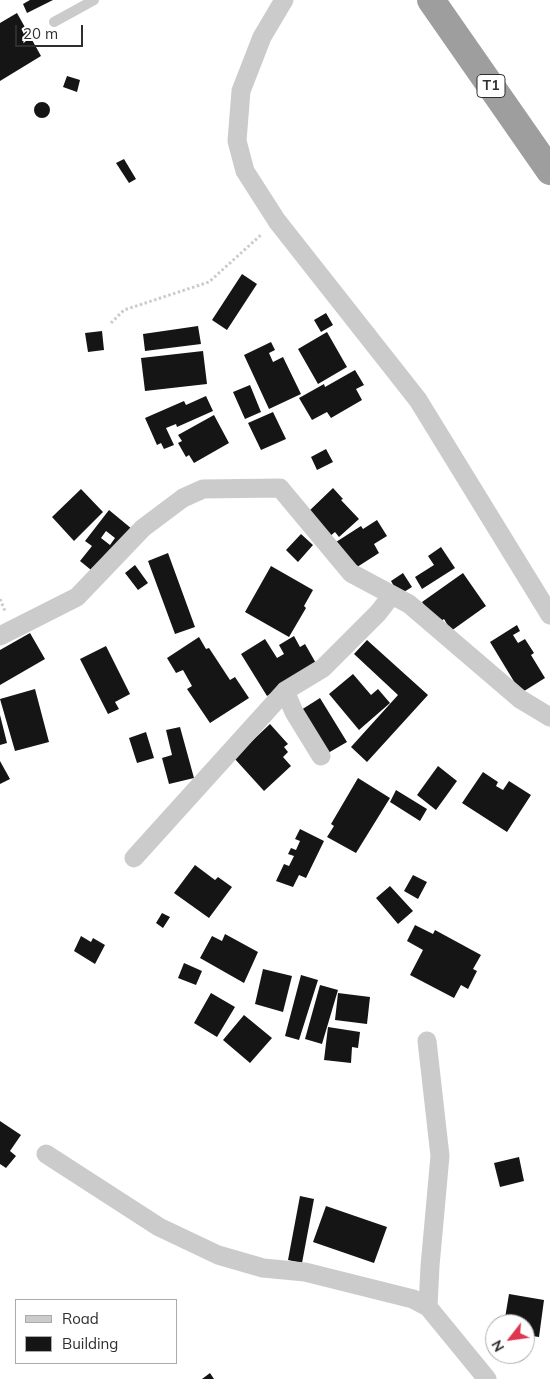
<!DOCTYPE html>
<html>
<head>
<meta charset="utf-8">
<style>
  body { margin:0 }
  #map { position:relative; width:550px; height:1379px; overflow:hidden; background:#fff; font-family:Mulish,sans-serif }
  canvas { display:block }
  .legend { position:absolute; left:15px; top:1299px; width:162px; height:65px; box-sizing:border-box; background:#fff; border:1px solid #ababab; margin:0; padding:6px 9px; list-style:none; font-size:15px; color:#2e2e2e }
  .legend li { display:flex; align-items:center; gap:10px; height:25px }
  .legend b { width:25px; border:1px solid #ababab }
  .north { position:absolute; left:485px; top:1314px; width:50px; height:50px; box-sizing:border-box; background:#fff; border:1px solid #ababab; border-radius:50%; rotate:240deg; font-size:14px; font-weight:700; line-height:20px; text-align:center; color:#2e2e2e }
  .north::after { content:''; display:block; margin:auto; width:18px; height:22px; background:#de3650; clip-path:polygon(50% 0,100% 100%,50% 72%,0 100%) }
  .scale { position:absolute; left:15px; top:25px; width:68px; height:22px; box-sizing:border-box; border:2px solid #2e2e2e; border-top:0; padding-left:6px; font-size:15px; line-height:18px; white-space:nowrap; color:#2e2e2e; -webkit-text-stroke:4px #fff; paint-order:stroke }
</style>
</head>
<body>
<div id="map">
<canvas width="550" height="1379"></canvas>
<ul class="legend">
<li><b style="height:6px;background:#cbcbcb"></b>Road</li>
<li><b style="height:14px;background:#151515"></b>Building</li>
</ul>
<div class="north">N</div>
<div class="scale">20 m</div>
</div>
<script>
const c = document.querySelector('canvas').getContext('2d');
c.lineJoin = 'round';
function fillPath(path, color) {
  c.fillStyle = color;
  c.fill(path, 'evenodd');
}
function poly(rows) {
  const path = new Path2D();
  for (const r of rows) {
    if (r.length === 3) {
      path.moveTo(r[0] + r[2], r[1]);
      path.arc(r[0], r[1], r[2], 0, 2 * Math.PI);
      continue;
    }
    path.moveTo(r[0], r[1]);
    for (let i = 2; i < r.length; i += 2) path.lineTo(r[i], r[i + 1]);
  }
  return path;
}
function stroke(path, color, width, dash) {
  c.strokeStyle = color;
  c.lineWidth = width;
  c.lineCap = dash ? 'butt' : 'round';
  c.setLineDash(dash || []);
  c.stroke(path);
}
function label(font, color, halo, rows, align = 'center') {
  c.font = font + ' Mulish,sans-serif';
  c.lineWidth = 5;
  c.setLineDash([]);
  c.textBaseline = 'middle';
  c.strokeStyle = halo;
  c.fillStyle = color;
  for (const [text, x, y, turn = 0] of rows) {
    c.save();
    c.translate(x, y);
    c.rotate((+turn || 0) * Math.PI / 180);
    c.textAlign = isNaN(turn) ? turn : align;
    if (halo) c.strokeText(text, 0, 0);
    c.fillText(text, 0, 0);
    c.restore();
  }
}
const building = poly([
  [30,0,53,0,27,13,23,4],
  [17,13,41,56,0,81,0,23],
  [67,76,80,80,77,92,63,87],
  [42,110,8],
  [124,159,136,179,129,183,116,163],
  [242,274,257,284,227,330,212,320],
  [326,313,333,325,321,332,314,320],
  [198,326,201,344,145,351,143,334],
  [102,331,104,350,88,352,85,333],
  [327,332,347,367,318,384,298,349],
  [271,342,275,350,269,353,273,362,283,357,301,394,269,409,244,355],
  [203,351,207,384,145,391,141,358],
  [355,370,364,385,356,389,362,400,331,418,327,412,312,420,299,398,324,384,325,387],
  [250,385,261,412,245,419,233,392],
  [206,396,213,411,177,427,176,424,166,428,174,445,164,449,161,443,157,445,145,418,184,401,186,405],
  [273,412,286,439,261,450,248,423],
  [214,415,229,443,194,463,189,455,186,457,178,443,182,441,178,435],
  [326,449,333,462,317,470,311,457],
  [333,488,343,499,341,500,359,519,339,537,335,532,329,537,307,513],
  [81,489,103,512,74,541,52,517],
  [109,510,132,529,96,574,80,561,92,546,85,541],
  [106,531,115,538,110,545,101,538],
  [377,520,387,536,374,544,379,553,354,569,336,542,361,526,363,529],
  [301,534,313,545,298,562,286,550],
  [441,547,455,568,422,589,415,577,434,565,428,556],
  [168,553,195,627,175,634,148,561],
  [135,565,148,583,138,590,125,573],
  [271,566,313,590,304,606,306,608,289,637,245,612],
  [403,573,412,587,399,595,391,581],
  [463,573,486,606,451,631,444,619,437,624,422,602],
  [517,625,520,631,513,635,518,643,525,639,534,653,531,655,545,678,521,693,490,642],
  [30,633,45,659,0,685,0,650],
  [294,636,300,647,305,644,317,665,267,696,241,654,265,639,277,658,284,654,279,645],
  [199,637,206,649,209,648,230,680,235,677,249,698,210,723,187,689,192,686,183,670,176,673,167,658],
  [367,640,428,695,367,762,351,747,398,695,354,654],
  [106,646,130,694,115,702,119,709,108,714,80,659],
  [353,674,371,695,378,689,390,703,359,730,329,694],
  [35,689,49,742,15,751,0,699],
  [320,698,347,742,328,753,301,710],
  [0,715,7,743,0,745],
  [270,724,288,744,284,747,288,752,283,757,291,766,264,791,234,758],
  [180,727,194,778,169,784,162,758,172,755,166,730],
  [146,732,154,758,137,763,129,738],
  [0,761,10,779,0,784],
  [438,766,457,781,436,810,417,795],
  [483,772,498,782,496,786,503,790,509,781,531,795,507,832,462,803],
  [358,778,390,798,356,853,327,837,334,826,331,824],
  [396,790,427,809,420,821,390,802],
  [300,829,324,841,306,878,299,875,293,887,276,881,284,864,289,866,294,856,288,854,291,848,296,850,300,841,295,839],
  [195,865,215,880,218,877,232,887,209,918,174,893],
  [413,875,427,882,418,899,404,891],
  [390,886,413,911,398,924,376,898],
  [162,913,170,917,163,928,156,923],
  [415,925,433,934,435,930,481,955,473,969,477,971,468,989,461,985,454,998,410,975,423,950,407,941],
  [225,934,258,952,244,983,200,958,212,936,222,941],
  [81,936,91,942,93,938,105,945,95,964,74,951],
  [184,963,202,971,196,985,178,978],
  [263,969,292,976,283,1012,255,1004],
  [301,975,318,980,299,1040,285,1036],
  [320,985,338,990,322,1044,305,1039],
  [211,993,235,1007,217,1037,194,1023],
  [338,993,370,997,367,1024,335,1020],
  [244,1015,272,1038,250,1063,223,1040],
  [328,1027,360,1032,358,1048,352,1047,351,1063,324,1060],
  [0,1121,21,1135,10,1151,16,1156,6,1168,0,1164],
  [519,1157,524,1181,500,1187,494,1163],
  [300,1196,314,1199,302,1263,288,1260],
  [326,1206,387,1227,374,1263,313,1242],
  [509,1294,544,1300,539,1337,525,1335,525,1324,504,1324],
  [210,1373,214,1379,202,1379]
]);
const path = poly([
  [111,323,124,310,209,282,262,234],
  [0,599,5,611]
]);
const service = poly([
  [54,22,94,0]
]);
const minor = poly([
  [284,0,262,37,241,91,237,141,245,171,277,221,418,400,550,615],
  [0,636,77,597,143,528,183,498,203,489,280,488,351,573,409,604,520,699,550,717],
  [285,691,294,712,321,756],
  [134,858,285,691,323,668,378,613,392,595],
  [427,1041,440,1156,430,1266,428,1307],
  [46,1154,159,1227,218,1255,263,1268,305,1272,413,1299,428,1307,487,1379]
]);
const trunk = poly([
  [431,0,550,171]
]);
const shields = [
  [491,86,28]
];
const shieldNames = [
  ["T1",491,86]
];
fillPath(building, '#151515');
stroke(path, '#cbcbcb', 3, [2.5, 2.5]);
stroke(service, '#cbcbcb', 10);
stroke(minor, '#cbcbcb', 19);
stroke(trunk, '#9e9e9e', 28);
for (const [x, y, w] of shields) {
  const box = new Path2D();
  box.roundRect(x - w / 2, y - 11.5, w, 23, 4);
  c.fillStyle = '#fff';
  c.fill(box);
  stroke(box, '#2e2e2e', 1);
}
label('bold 14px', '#2e2e2e', null, shieldNames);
</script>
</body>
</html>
